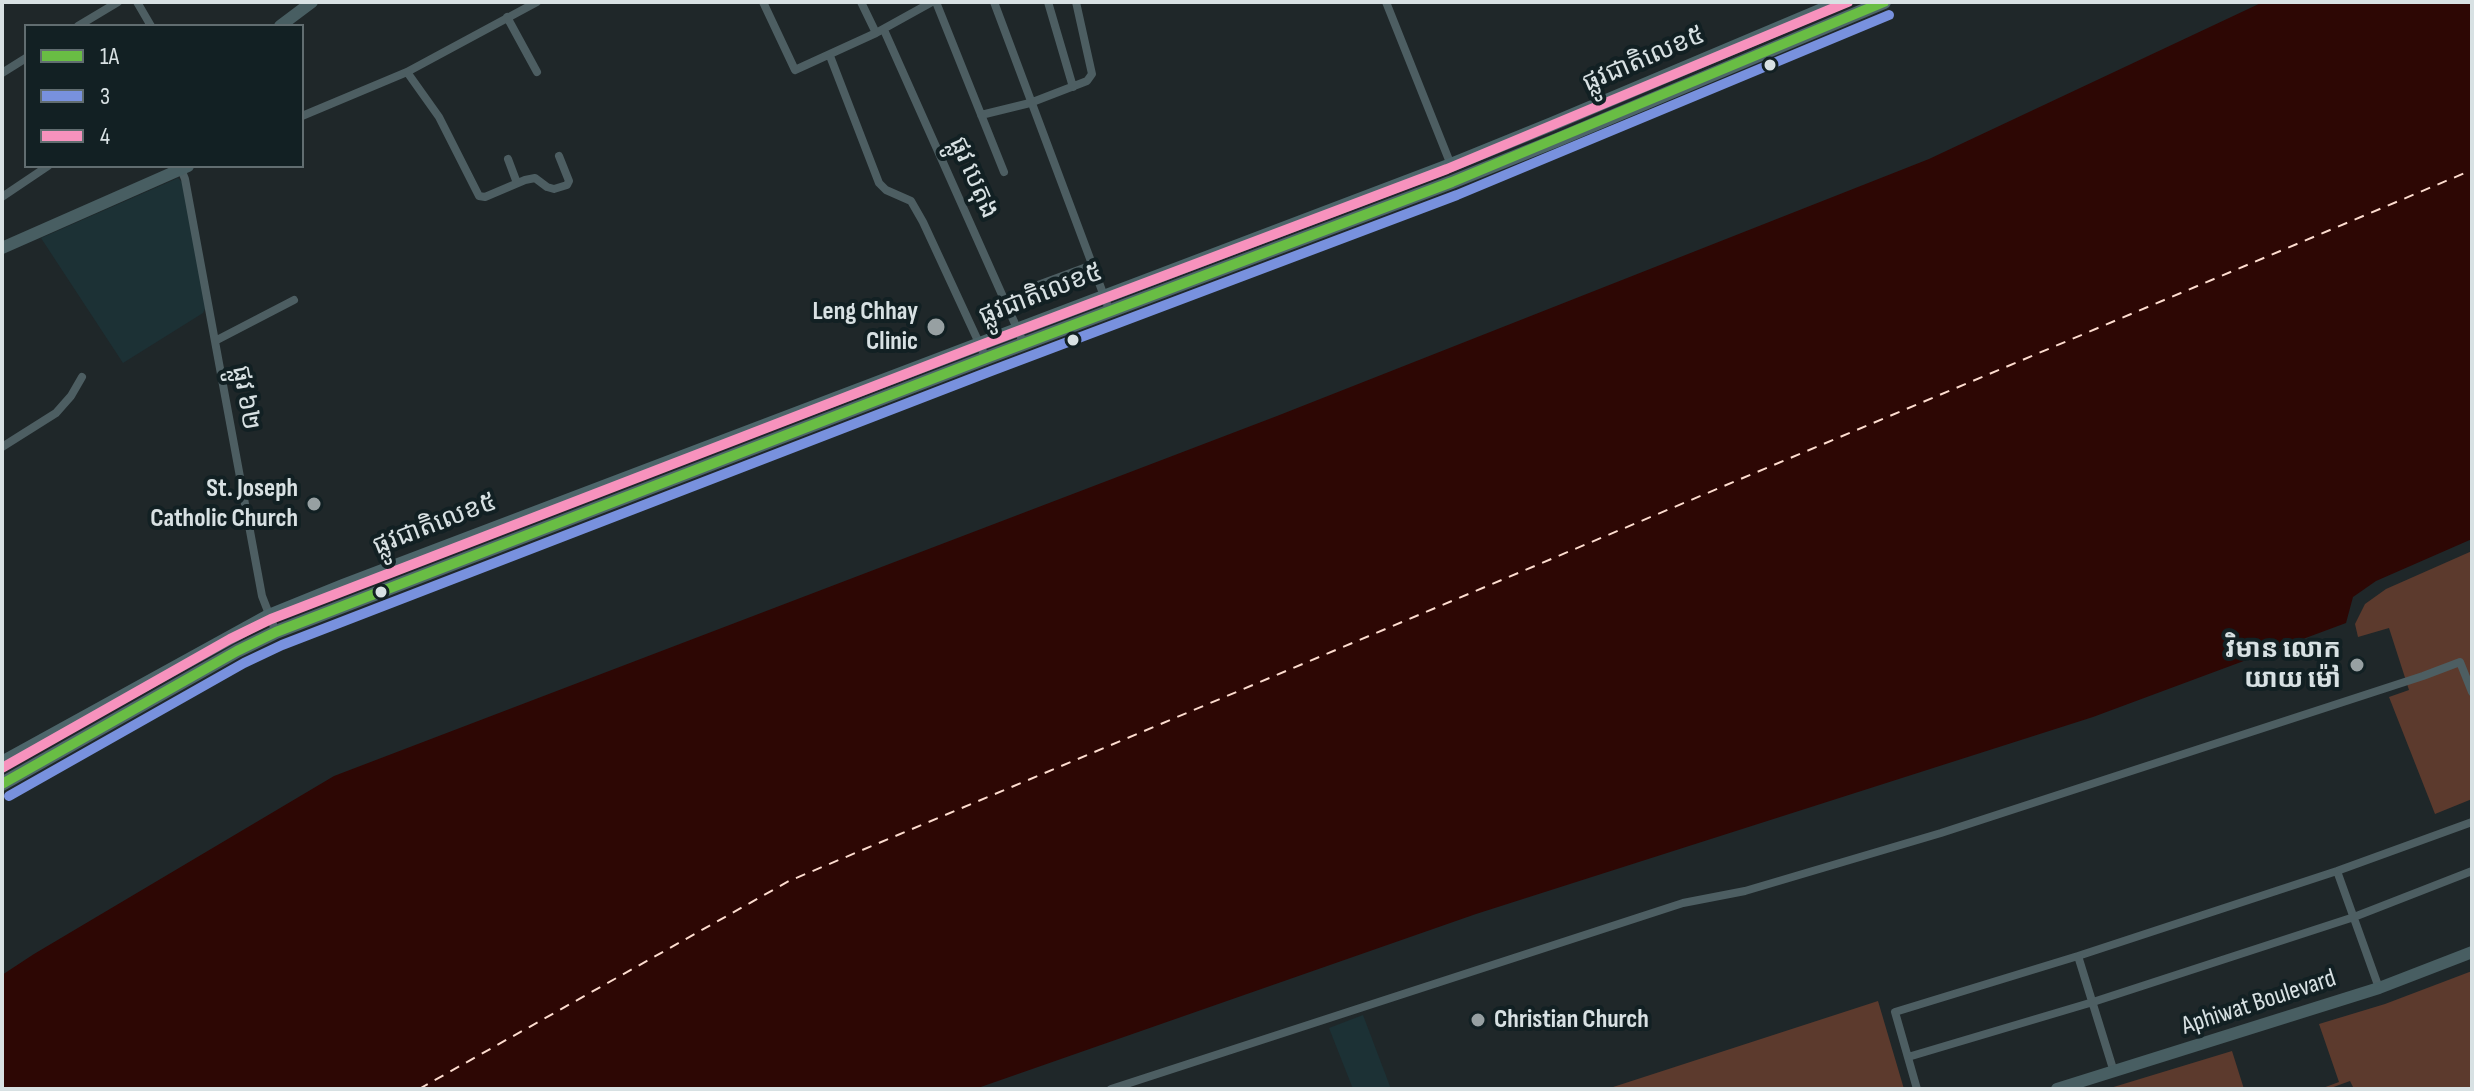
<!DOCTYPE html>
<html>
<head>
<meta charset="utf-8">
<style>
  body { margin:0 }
  #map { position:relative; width:2474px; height:1091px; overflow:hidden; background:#1f2729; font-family:"Sofia Sans Condensed",sans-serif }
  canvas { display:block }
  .frame { position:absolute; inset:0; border:4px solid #d8e1e3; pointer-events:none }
  .legend { position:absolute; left:24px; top:24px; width:280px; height:144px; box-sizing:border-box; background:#122023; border:2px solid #616d70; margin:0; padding:10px 14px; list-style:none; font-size:24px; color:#d8e1e3 }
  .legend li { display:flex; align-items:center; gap:16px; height:40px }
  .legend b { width:40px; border:2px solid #616d70 }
</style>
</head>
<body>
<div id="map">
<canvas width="2474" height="1091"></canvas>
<div class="frame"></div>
<ul class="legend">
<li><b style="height:10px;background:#69bd44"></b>1A</li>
<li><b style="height:10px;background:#7891de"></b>3</li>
<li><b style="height:10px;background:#f792bd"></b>4</li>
</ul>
</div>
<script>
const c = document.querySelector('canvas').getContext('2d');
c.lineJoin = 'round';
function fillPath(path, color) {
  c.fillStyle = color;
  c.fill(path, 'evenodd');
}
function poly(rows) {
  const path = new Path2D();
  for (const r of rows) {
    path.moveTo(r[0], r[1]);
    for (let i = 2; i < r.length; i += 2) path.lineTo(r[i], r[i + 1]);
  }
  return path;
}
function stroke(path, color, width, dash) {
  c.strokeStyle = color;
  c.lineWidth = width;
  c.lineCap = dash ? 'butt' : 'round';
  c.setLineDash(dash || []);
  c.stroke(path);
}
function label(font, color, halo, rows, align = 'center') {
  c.font = font + ' "Sofia Sans Condensed","Noto Sans Khmer",sans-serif';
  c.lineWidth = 8;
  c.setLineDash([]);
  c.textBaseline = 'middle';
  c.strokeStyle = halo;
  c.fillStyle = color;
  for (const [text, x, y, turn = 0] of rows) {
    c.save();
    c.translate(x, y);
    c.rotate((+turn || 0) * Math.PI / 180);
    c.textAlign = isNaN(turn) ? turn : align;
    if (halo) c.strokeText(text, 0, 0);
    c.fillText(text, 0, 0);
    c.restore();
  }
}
const built = poly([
  [178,178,185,185,207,305,203,313,123,363,41,238],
  [1363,1015,1391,1089,1353,1089,1329,1028]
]);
const green = poly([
  [2472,551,2472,799,2435,814,2389,697,2409,690,2389,628,2358,637,2355,624,2365,604,2386,589],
  [2472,971,2472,1089,2354,1089,2350,1081,2328,1089,2320,1089,2339,1082,2319,1024,2385,1004],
  [1878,1001,1904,1089,1607,1089],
  [2232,1051,2244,1089,2107,1089]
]);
const water = poly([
  [2263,2,2472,2,2472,539,2376,581,2353,597,2346,623,2093,717,1476,914,975,1089,2,1089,2,975,34,954,334,776,1277,416,1929,159]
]);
const ferry = poly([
  [419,1089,789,881,2472,170]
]);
const street = poly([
  [137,2,151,26],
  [763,2,795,70,876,33,932,2],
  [861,2,876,33],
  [936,2,1004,172],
  [994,2,1110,312],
  [1048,2,1073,87],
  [1386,2,1451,165],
  [507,17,537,72],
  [78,26,118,2],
  [884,30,1024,344],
  [830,56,879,183,886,190,911,201,923,222,986,358],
  [407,72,439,117,479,196,485,197,525,180,535,178,547,187,554,189,567,185,569,181,559,156],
  [2,73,26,58],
  [981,115,1030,103,1087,81,1092,74,1076,2],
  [302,116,407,72,537,2],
  [508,159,517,183],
  [181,169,185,179,262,596,276,632],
  [2,197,48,166],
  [1038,285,1092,265],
  [215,341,294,300],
  [2,447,56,413,71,396,82,377],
  [2337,871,2379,988],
  [2078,956,2114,1072],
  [1908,1057,2093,1002,2354,917,2472,871],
  [1111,1089,1683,903,1745,891,1941,833,2423,676,2460,662,2472,692],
  [1917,1089,1895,1012,2078,956,2337,871,2472,822]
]);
const secondary = poly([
  [280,26,312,2],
  [2,248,188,166],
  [2057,1089,2379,988,2472,952]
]);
const highway = poly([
  [2,763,269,616,343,586,1451,165,1552,124,1841,2],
  [2,784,237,651,276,632,986,358,1452,182,1557,140,1884,2]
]);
const bus1 = poly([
  [2,784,237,651,276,632,986,358,1452,182,1884,2]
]);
const bus2 = poly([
  [9,796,244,663,282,645,991,371,1457,195,1889,15]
]);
const bus3 = poly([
  [2,768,230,639,271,619,981,345,1447,169,1848,2]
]);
const markers = [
  [1770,65,7,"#d8e1e3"],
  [936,327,10,"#97a0a2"],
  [1073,340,7,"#d8e1e3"],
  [314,504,8,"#97a0a2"],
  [381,592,7,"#d8e1e3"],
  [2357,665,8,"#97a0a2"],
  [1478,1020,8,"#97a0a2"]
];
const streetNames = [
  ["ផ្លូវជាតិលេខ៥",1644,60,-23],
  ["ផ្លូវ បេតុង",973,178,66],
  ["ផ្លូវជាតិលេខ៥",1041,295,-21],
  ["ផ្លូវ ៦២",245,398,80],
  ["ផ្លូវជាតិលេខ៥",435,525,-21],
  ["Aphiwat Boulevard",2259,1003,-18]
];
const poiNames = [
  ["Leng Chhay",918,312],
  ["Clinic",918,342],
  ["St. Joseph",298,489],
  ["Catholic Church",298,519],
  ["វិមាន លោក",2341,650],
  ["យាយ ម៉ៅ",2341,680],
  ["Christian Church",1494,1020,"left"]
];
fillPath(built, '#1c3135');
fillPath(green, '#5c3a2d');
fillPath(water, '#2d0704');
stroke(ferry, '#fddccf', 2, [10, 8]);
stroke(street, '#4d5e62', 8);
stroke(secondary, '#485e62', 12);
stroke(highway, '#4d656a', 14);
stroke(bus1, '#69bd44', 10);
stroke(bus2, '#7891de', 10);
stroke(bus3, '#f792bd', 10);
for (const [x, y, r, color] of markers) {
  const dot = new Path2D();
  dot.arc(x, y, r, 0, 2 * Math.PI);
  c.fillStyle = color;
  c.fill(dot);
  stroke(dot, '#122023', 3);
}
label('26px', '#d8e1e3', '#122023', streetNames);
label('bold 26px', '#d8e1e3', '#122023', poiNames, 'right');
</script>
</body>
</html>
